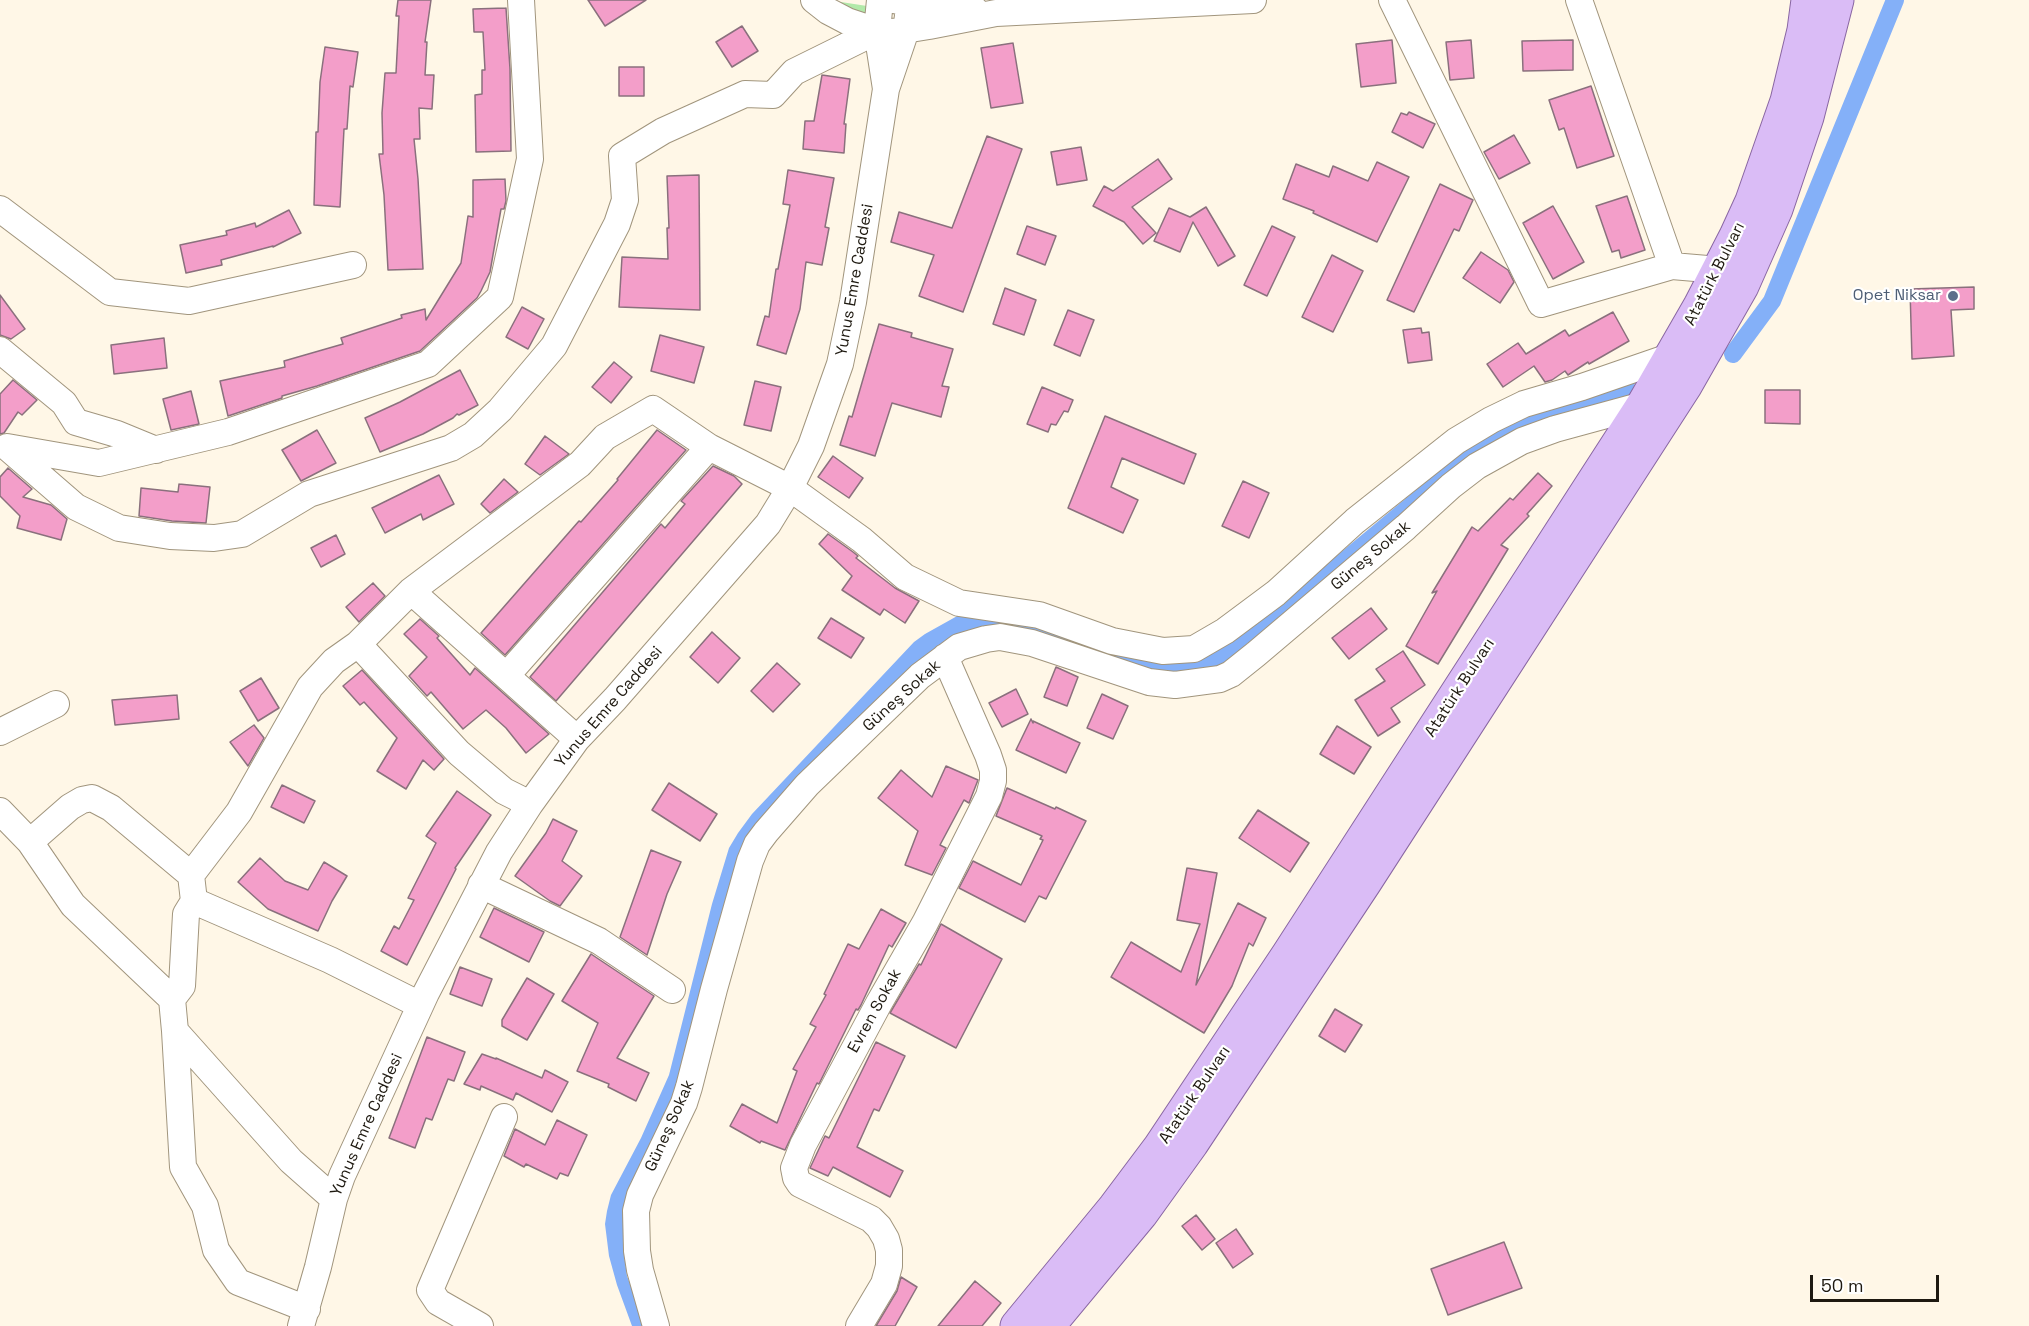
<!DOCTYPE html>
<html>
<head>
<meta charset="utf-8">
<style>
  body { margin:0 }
  #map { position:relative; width:2029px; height:1326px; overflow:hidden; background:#fff7e7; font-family:"Space Grotesk",sans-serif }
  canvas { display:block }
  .scale { position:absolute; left:1810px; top:1275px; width:129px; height:27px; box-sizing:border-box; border:3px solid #1e1910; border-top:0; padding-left:8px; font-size:18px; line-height:21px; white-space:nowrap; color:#1e1910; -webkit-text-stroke:4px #fff; paint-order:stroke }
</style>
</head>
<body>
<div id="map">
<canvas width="2029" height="1326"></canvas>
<div class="scale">50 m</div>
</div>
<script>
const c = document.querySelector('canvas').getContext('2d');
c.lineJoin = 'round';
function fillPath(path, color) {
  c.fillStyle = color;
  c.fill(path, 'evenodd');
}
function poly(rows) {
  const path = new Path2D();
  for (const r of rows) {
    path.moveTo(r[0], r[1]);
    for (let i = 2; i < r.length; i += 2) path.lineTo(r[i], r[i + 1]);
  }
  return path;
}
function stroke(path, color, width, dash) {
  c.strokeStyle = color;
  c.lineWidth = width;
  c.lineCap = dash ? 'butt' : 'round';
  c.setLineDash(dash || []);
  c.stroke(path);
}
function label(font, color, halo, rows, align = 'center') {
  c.font = font + ' "Space Grotesk",sans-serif';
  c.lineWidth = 4.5;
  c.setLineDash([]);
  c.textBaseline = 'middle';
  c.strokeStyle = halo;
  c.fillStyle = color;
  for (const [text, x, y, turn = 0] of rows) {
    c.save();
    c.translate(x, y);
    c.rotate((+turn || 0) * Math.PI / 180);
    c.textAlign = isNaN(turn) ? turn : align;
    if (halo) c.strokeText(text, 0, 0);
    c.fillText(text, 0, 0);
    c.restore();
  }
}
const green = poly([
  [828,0,867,6,867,16]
]);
const water = poly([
  [1637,378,1629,400,1521,436,1230,665,1174,679,990,632,755,832,682,1087,625,1223,624,1254,627,1276,646,1326,632,1326,617,1285,609,1256,605,1224,607,1211,611,1195,641,1138,669,1075,712,904,729,848,738,833,752,814,914,642,925,634,959,615,997,612,1135,655,1258,621,1452,460,1474,444,1518,419]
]);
const canal = poly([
  [1733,354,1772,301,1895,0]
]);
const building = poly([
  [398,0,431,0,425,42,427,42,425,75,434,75,432,109,419,108,420,139,414,139,418,179,423,269,388,270,384,195,379,154,383,154,382,113,385,73,396,73,399,16,396,16,398,0],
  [588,0,646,0,605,26,588,0],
  [506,8,510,69,511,151,476,152,475,95,482,94,482,70,485,70,483,32,474,32,473,9,506,8],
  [742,26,758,51,732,67,716,42,742,26],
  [1392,40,1396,83,1361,87,1356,44,1392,40],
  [1471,40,1474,78,1450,80,1446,42,1471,40],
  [1573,40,1573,70,1523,71,1522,41,1573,40],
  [1013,43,1023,103,991,108,981,48,1013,43],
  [325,47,358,52,353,87,350,86,347,129,344,129,340,207,314,205,316,132,318,132,320,82,325,47],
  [619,67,644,67,644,96,619,96,619,67],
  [822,75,850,79,844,124,846,124,844,153,803,149,805,121,814,121,822,75],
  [1591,86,1614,156,1577,168,1564,128,1559,130,1549,100,1591,86],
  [1409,112,1435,124,1423,148,1392,132,1401,113,1407,115,1409,112],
  [1514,135,1530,163,1499,179,1484,152,1514,135],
  [987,136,1022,149,963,312,919,296,934,255,891,242,899,212,952,228,987,136],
  [1081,147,1087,180,1057,185,1051,152,1081,147],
  [1158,159,1172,179,1132,207,1156,233,1143,244,1124,222,1093,206,1104,186,1113,191,1158,159],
  [1377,162,1409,177,1377,242,1313,213,1314,211,1283,199,1296,164,1329,177,1333,166,1368,181,1377,162],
  [788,170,834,178,825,227,829,228,822,265,806,262,800,309,786,354,757,345,765,316,769,317,776,269,778,269,790,205,783,204,788,170],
  [699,175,700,310,619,307,622,257,668,259,667,228,669,228,667,176,699,175],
  [505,179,506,201,504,209,501,209,490,272,481,291,477,298,420,351,317,386,282,396,282,398,228,416,220,381,285,367,284,361,343,344,341,338,402,318,401,315,425,309,426,320,461,263,468,216,473,217,473,180,505,179],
  [1440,184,1473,200,1459,231,1454,229,1414,312,1387,300,1440,184],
  [1627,196,1645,250,1621,258,1619,250,1612,252,1596,206,1627,196],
  [1553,206,1584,262,1553,279,1523,223,1553,206],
  [1206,207,1235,256,1218,266,1193,222,1180,252,1154,241,1169,208,1190,217,1206,207],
  [289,210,301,233,273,247,273,246,221,260,222,265,186,273,180,245,227,235,226,231,255,223,256,227,289,210],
  [1027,226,1056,236,1045,265,1017,254,1027,226],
  [1272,226,1295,237,1267,296,1244,285,1272,226],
  [1481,252,1508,270,1514,282,1500,303,1463,278,1481,252],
  [1332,255,1363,271,1333,332,1302,317,1332,255],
  [1974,287,1974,309,1951,310,1954,356,1912,359,1910,289,1974,287],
  [1005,288,1036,300,1024,335,993,324,1005,288],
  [0,295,25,329,11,339,0,335,0,295],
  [522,307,544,319,528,349,506,337,522,307],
  [1068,310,1094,320,1080,356,1054,345,1068,310],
  [1613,312,1629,341,1589,364,1588,362,1568,375,1565,371,1552,380,1545,382,1534,366,1503,387,1487,364,1518,343,1526,354,1565,330,1569,336,1613,312],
  [879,324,912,333,911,337,953,349,942,386,949,387,941,417,892,403,875,456,840,445,849,416,852,417,879,324],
  [1421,328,1422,333,1429,332,1432,360,1408,363,1403,330,1421,328],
  [660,335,704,347,694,383,651,371,660,335],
  [164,338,167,368,114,374,111,345,164,338],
  [614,362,632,377,611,403,592,387,614,362],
  [460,370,478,405,459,415,457,414,453,418,423,434,380,452,365,418,400,402,460,370],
  [13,380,37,400,22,415,18,412,4,433,0,434,0,394,13,380],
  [755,381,781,387,771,431,744,425,755,381],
  [1042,387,1073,400,1068,412,1064,411,1056,425,1051,424,1048,432,1027,424,1042,387],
  [1765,390,1800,390,1800,424,1765,423,1765,390],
  [191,391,199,424,171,430,163,399,191,391],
  [1105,416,1196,454,1184,484,1122,458,1111,487,1138,500,1123,533,1068,508,1105,416],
  [317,430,336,463,301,481,282,450,317,430],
  [657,430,686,450,505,655,481,633,579,521,581,522,618,480,617,479,657,430],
  [545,436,569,454,540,475,525,464,545,436],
  [833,456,863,478,849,498,818,477,833,456],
  [713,466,734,476,742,484,556,701,530,677,661,524,665,528,685,504,681,501,713,466],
  [8,468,32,489,23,497,51,505,67,519,61,540,17,528,20,516,0,496,0,477,8,468],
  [1538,473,1552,486,1527,514,1529,516,1501,545,1508,549,1438,664,1406,646,1437,591,1432,593,1472,527,1478,531,1510,498,1513,500,1538,473],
  [439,475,454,504,423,520,421,514,385,533,372,508,439,475],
  [504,479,518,492,490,513,481,504,504,479],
  [1243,481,1269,493,1249,538,1222,526,1243,481],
  [179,484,210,487,206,523,172,521,139,516,141,488,178,492,179,484],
  [828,534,853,552,858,556,856,558,895,588,919,601,905,623,884,609,880,615,842,590,852,576,819,544,828,534],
  [336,535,345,554,321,567,311,548,336,535],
  [373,583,385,596,359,622,346,607,373,583],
  [1371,608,1387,629,1349,659,1332,638,1371,608],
  [831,618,864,638,851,658,818,638,831,618],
  [420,619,439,636,437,638,470,675,475,668,549,734,526,753,506,728,486,710,463,729,431,692,427,696,409,676,427,657,404,634,420,619],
  [712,632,740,658,718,683,690,657,712,632],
  [1403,651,1425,685,1391,708,1400,722,1378,736,1355,700,1385,681,1376,669,1403,651],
  [777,663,800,684,773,712,751,691,777,663],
  [1056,667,1078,677,1067,706,1044,697,1056,667],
  [362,670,444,759,434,770,423,760,406,789,377,771,397,738,364,702,360,705,343,686,362,670],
  [261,678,279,708,258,721,240,691,261,678],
  [1016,689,1028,714,1002,727,989,703,1016,689],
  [1102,694,1128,706,1113,739,1087,728,1102,694],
  [177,695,179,719,115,725,112,700,177,695],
  [1031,719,1033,723,1033,721,1080,743,1066,773,1016,750,1031,719],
  [254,725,264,738,248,766,230,742,254,725],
  [1337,726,1371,747,1354,774,1320,754,1337,726],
  [946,766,978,780,969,803,964,800,940,845,946,848,932,875,905,865,918,831,878,798,901,770,932,797,946,766],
  [669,783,717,814,700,841,652,810,669,783],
  [282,785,315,801,304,823,271,807,282,785],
  [1007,788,1055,809,1056,807,1086,821,1046,899,1039,896,1025,922,959,888,973,861,1021,885,1043,840,1040,839,1042,836,996,816,1007,788],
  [457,791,491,815,455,868,456,869,407,965,381,951,394,926,399,929,414,900,408,898,436,843,426,836,457,791],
  [1258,810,1309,843,1290,872,1239,838,1258,810],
  [553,819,577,831,562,861,582,876,560,906,550,901,515,876,546,833,553,819],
  [651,850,681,862,667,894,647,955,620,937,651,850],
  [260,858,285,881,308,890,324,862,347,876,332,901,318,931,268,909,238,882,260,858],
  [1187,868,1217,873,1196,985,1238,903,1266,918,1253,946,1249,943,1232,986,1204,1033,1111,977,1131,942,1181,972,1200,924,1177,920,1187,868],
  [494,908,544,932,529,962,480,937,494,908],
  [881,909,906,923,892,947,889,945,861,1005,858,1010,856,1009,819,1084,817,1083,785,1150,761,1141,760,1143,730,1126,742,1104,777,1123,797,1071,793,1069,816,1027,810,1024,826,995,824,994,848,944,859,949,881,909],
  [941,924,1002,959,956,1048,890,1013,919,964,921,965,941,924],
  [591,954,654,996,617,1058,649,1073,636,1101,608,1087,609,1084,577,1071,598,1023,562,1001,591,954],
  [460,967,492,979,482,1006,450,994,460,967],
  [527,978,554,994,527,1040,502,1026,502,1020,527,978],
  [1335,1009,1362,1025,1345,1052,1319,1036,1335,1009],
  [427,1037,465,1052,454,1081,448,1079,432,1120,426,1118,415,1148,389,1138,427,1037],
  [876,1042,905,1056,879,1111,874,1109,857,1147,903,1171,890,1197,833,1167,828,1176,810,1168,825,1136,829,1138,876,1042],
  [482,1054,496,1059,496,1058,542,1078,545,1070,568,1082,552,1112,516,1093,513,1100,481,1086,480,1090,464,1084,482,1054],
  [557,1120,587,1135,568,1176,560,1173,557,1179,526,1164,524,1167,504,1156,515,1129,545,1145,557,1120],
  [1196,1215,1215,1239,1202,1250,1182,1226,1196,1215],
  [1236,1229,1253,1254,1233,1268,1216,1243,1236,1229],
  [1504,1242,1522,1288,1448,1315,1431,1269,1504,1242],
  [901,1277,917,1287,895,1326,876,1326,897,1291,901,1277],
  [975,1281,1001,1303,982,1326,938,1326,975,1281]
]);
const minor = poly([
  [814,0,828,11,847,21,877,31,892,32,929,26,996,13,1253,0],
  [880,0,877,31,886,89],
  [894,0,975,10],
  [1392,0,1541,304,1672,266],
  [1579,0,1672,266,1719,270],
  [0,209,110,292,189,301,353,265],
  [0,350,64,403,76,422,117,434,156,450],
  [7,447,99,463,228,432,428,364,500,297,530,159,521,0],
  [8,448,76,507,119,528,170,536,214,538,242,534,309,494,451,448,473,435,500,410,554,346,617,224,625,200,622,156,663,131,745,94,773,95,794,72,877,31],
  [411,591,577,739],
  [358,644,459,753,504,791,530,804],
  [507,675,709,447],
  [0,732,56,704],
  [0,811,30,842,73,905,172,999,175,1031,183,1167,205,1206,216,1250,238,1282,307,1309],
  [30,842,70,807,82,800,92,798,111,808,191,875],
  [481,885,599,941,672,990],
  [194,901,330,960,420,1005],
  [172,999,182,986,186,914,194,901,191,875,239,812,310,687,334,661,358,644,411,591,580,464,605,437,653,409,709,447,790,488,862,540,905,577,959,603,1039,615,1112,641,1163,651,1194,649,1225,631,1276,593,1355,521,1456,441,1491,420,1524,404,1582,387,1672,356],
  [175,1031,291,1161,334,1199],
  [301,1326,318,1267,334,1199,342,1176,426,993,499,852,530,804,577,739,615,699,768,524,790,488,811,446,840,364,853,302,886,89,906,30,908,16,907,1],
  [480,1326,438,1302,430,1290,504,1117],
  [656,1326,640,1270,637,1251,636,1211,640,1195,684,1103,689,1087,714,989,750,861,757,844,766,832,807,785,920,676,959,647,986,639,1000,637,1032,643,1149,682,1175,685,1220,679,1231,674,1256,654,1406,527,1451,486,1477,466,1522,441,1555,429,1643,405],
  [859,1326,884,1284,889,1266,889,1250,886,1239,879,1227,871,1219,800,1184,796,1178,794,1168,803,1145,879,1003,925,923,989,796,993,781,993,770,988,755,945,657]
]);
const major = poly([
  [1017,1326,1115,1207,1160,1147,1288,955,1643,405,1700,306,1736,236,1752,201,1787,101,1804,30,1808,0],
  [1048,1326,1141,1214,1192,1143,1365,882,1685,386,1742,286,1776,209,1807,117,1837,0]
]);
const markers = [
  [1953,296,6,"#5c6f8a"]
];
const streetNames = [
  ["Atatürk Bulvarı",1715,274,-63],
  ["Yunus Emre Caddesi",855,280,-80],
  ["Güneş Sokak",1371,556,-40],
  ["Atatürk Bulvarı",1460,688,-57],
  ["Güneş Sokak",902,696,-42],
  ["Yunus Emre Caddesi",609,707,-49],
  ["Evren Sokak",875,1011,-61],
  ["Atatürk Bulvarı",1195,1095,-56],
  ["Yunus Emre Caddesi",367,1125,-66],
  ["Güneş Sokak",670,1126,-66]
];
const serviceNames = [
  ["Opet Niksar",1941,296]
];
fillPath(green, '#b2e9a9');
fillPath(water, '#84b0f8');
stroke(canal, '#84b0f8', 18);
fillPath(building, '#f39ec9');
stroke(building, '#8a707d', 1.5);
stroke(minor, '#a1957d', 28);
stroke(major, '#8966a2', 35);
stroke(minor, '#fff', 26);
stroke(major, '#dabcf6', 33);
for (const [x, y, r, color] of markers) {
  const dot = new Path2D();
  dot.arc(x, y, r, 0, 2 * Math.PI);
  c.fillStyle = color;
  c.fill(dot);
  stroke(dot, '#fff', 2);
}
label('16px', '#1e1910', '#fff', streetNames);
label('16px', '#4e5e75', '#fff', serviceNames, 'right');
</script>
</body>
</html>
